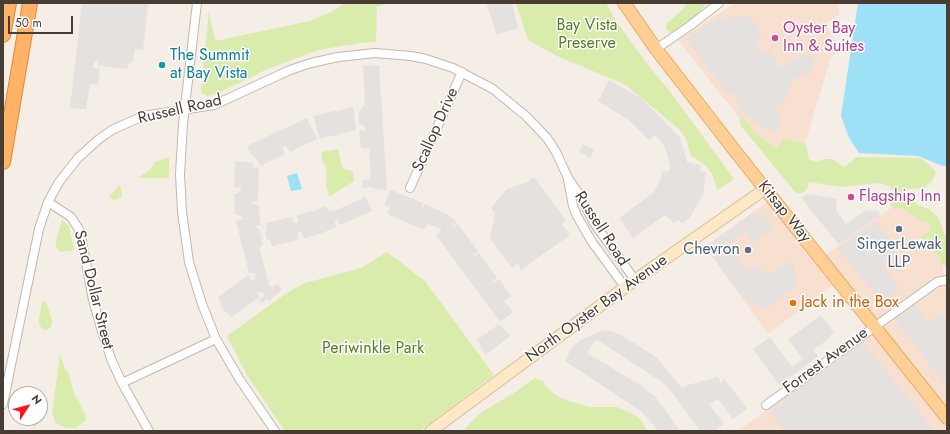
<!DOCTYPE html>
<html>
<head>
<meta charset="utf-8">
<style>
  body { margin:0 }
  #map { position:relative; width:950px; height:434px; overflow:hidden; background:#f4eee6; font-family:Jost,sans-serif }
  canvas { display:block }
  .frame { position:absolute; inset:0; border:4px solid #483d35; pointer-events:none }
  .north { position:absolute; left:8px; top:386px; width:40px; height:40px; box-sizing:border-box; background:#fff; border:1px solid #b6b1ae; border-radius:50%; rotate:54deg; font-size:11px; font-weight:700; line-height:16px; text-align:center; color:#483d35 }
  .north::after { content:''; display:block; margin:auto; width:14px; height:18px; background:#ff1317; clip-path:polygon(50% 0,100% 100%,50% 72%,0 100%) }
  .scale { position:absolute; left:8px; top:16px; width:65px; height:18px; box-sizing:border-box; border:2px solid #483d35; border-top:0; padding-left:5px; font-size:12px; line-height:14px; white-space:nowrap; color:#483d35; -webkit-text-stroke:3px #fff; paint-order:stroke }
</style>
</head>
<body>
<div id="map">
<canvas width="950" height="434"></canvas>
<div class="frame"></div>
<div class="north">N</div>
<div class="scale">50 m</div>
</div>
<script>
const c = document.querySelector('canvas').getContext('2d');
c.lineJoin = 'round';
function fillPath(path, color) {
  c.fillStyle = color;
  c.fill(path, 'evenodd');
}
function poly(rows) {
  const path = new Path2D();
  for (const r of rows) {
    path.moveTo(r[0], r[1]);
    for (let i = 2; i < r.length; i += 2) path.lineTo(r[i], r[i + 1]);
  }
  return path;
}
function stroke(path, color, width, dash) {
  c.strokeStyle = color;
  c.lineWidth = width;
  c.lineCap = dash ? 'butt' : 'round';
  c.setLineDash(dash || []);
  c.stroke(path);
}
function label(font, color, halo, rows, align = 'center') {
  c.font = font + ' Jost,sans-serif';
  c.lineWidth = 3;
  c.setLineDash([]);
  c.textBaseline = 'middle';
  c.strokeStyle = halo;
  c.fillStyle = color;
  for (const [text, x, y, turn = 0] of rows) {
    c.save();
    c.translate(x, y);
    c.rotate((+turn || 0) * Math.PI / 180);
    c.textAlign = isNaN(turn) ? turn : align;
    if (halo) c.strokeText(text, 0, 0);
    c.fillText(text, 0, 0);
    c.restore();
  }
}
const commercial = poly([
  [737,3,839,3,839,15,825,24,841,50,831,57,805,143,794,140,780,146,770,157,678,40,730,6],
  [771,199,837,282,768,334,705,247],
  [902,200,936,227,945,279,947,282,947,415,823,257],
  [875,330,947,423,947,431,738,431]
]);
const green = poly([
  [345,3,390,3,375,7,377,10,376,42,361,43,318,50,265,70,242,82,215,94,207,96,202,93,201,87,209,11,215,41,310,21,333,11],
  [516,3,606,3,616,21,649,66,671,93,734,179,731,181,732,182,730,182,717,190,712,173,703,163,691,156,686,139,680,130,626,85,557,56,528,40],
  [687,3,707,3,695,17,670,33,666,29,667,23,683,9],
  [743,118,757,134,777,150,783,138,805,143,807,148,809,160,817,162,824,159,833,159,843,167,847,165,856,157,920,158,926,162,936,172,932,181,924,188,903,189,902,195,910,198,918,205,929,209,938,217,947,240,947,266,942,264,941,259,938,255,929,249,925,248,917,251,913,246,916,241,932,229,928,223,917,219,913,214,902,208,893,207,890,204,895,194,890,186,878,183,840,187,809,182,807,189,803,193,796,193,741,126,739,120],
  [338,149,343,169,353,171,354,181,329,197,326,184,327,178,326,168,322,160,322,152],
  [169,157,169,178,139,178,140,176,150,170,155,162],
  [120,184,122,196,118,199,113,200,109,197],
  [62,220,69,226,74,250,60,252,56,247,56,241],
  [387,252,425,281,494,375,420,431,285,431,248,377,227,336,288,292,305,283,361,268],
  [44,301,47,304,52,321,51,327,47,330,44,330,39,325,39,319,41,306,42,302],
  [60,354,65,369,69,373,73,391,86,416,86,419,83,423,75,428,67,428,61,426,55,422,52,413],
  [535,378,543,381,545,385,554,394,563,399,589,407,617,407,629,412,636,416,641,420,647,431,463,431,479,414,517,391]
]);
const parking = poly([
  [82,3,148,4,143,50,135,49,133,63,129,63,128,69,98,66,99,59,94,63,92,68,100,69,98,85,90,84,86,109,82,109,70,108],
  [486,3,512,3,518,28,497,35],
  [730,16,751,17,762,37,756,40,762,53,769,50,779,68,804,54,815,58,810,75,802,73,795,78,790,85,784,105,778,103,776,111,782,112,776,132,763,126,761,127,746,115,735,100,740,97,740,96,736,91,728,95,686,38,722,17,730,22,728,17],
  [379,65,387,190,381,190,370,187,363,188,362,180,371,179,369,149,366,148,361,148,359,131,366,130,363,125,359,124,359,112,364,106,365,100,363,66],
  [609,80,641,98,680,137,687,162,701,165,700,171,706,172,703,195,690,217,682,224,679,220,674,223,665,215,633,238,619,218,654,192,661,178,662,171,668,172,670,168,667,154,664,145,655,135,649,140,629,120,598,101],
  [353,107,356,130,320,139,313,116],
  [307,118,317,139,290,152,286,146,282,147,285,154,260,166,257,160,250,153,247,146],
  [583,144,594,150,590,158,579,151],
  [235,161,254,163,252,168,259,168,258,201,252,202,251,204,258,205,261,225,255,226,260,231,263,245,261,246,260,249,269,285,272,287,278,284,282,290,269,301,267,299,262,303,259,300,265,295,261,292,258,292,257,293,260,297,231,317,227,312,226,313,220,304,221,302,218,297,248,275,251,280,254,280,257,273,249,273,236,221,243,220,241,216,235,214,234,194,239,192,242,188,234,187],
  [534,177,566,220,562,224,570,235,521,270,518,264,512,268,490,239,495,213,491,208,507,189,527,182],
  [391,190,423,203,421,210,425,204,447,214,454,219,457,222,452,227,458,224,478,251,473,256,474,257,479,253,497,278,492,282,493,283,499,279,511,296,504,301,513,312,500,322,436,235,441,231,441,229,428,224,424,230,387,214,390,207,384,205],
  [807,194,837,199,836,210,846,224,866,210,878,211,880,212,879,216,839,245,801,198],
  [365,195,372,211,340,225,338,219,334,220,337,227,317,235,304,238,301,231,297,233,298,240,272,246,270,240,267,240,265,231,267,230,266,223,292,217,294,223,298,222,297,215,317,210,326,206,329,212,333,210,334,211,361,199],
  [753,212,758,216,763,214,773,227,753,243,744,232,729,244,729,246,748,271,757,264,767,277,789,261,794,267,794,280,798,285,764,310,760,304,752,306,744,295,742,296,705,247],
  [876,221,898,252,882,264,900,289,882,303,838,248],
  [914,304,928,323,941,314,947,322,947,386,894,319],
  [821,315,834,333,829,337,827,340,813,350,819,356,779,385,753,349,770,337,792,367,803,359,788,339],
  [499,324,510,336,486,355,480,346,481,345,477,340],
  [603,330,611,331,621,335,656,357,682,388,688,385,718,377,721,384,724,378,747,409,733,419,718,399,709,404,724,424,714,431,700,431,668,387,662,382,596,339,587,353,645,388,645,390,655,396,680,431,658,431,642,412,565,361,572,347,581,340],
  [862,341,934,431,784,431,769,410]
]);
const water = poly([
  [858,3,947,3,947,166,943,166,918,156,859,153,849,138,841,116],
  [297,173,302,189,291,191,287,176]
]);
const street = poly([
  [197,3,183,124,180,174,182,212,189,262,202,304,216,339,240,380,275,431],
  [656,49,691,25,719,3],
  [568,180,573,206,577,216,592,242,625,287],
  [410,188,462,72],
  [48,202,71,217,80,231,93,300,101,328,111,359,122,383,149,431],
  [122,383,216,339],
  [3,404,39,229,48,202,59,182,78,158,99,139,112,130,143,116,214,105,290,70,311,63,338,57,375,53,411,56,426,59,453,68,493,89,526,116,547,138,556,152,568,178,579,194,594,223,635,280],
  [766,405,937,282,947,280]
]);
const secondary = poly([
  [431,431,635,280,765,189]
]);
const primary = poly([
  [624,3,656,49,735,151,947,418]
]);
const highway = poly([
  [3,35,9,3],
  [3,162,30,3]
]);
const markers = [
  [775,38,4,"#d1479c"],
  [162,65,4,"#0f9aa8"],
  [851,197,4,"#d1479c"],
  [899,229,4,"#5c6f8a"],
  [748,250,4,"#5c6f8a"],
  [793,303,4,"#e8710a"]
];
const parkNames = [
  ["Bay Vista",587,26],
  ["Preserve",587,44],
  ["Periwinkle Park",373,349]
];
const hotelNames = [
  ["Oyster Bay",783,29],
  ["Inn & Suites",783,47],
  ["Flagship Inn",859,197]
];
const cultureNames = [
  ["The Summit",170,56],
  ["at Bay Vista",170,74]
];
const streetNames = [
  ["Russell Road",180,110,-13],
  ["Scallop Drive",436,130,-66],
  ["Kitsap Way",784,212,51],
  ["Russell Road",601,229,57],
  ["Sand Dollar Street",93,290,76],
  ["North Oyster Bay Avenue",597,309,-36],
  ["Forrest Avenue",826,361,-36]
];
const serviceNames = [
  ["SingerLewak",899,245],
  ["LLP",899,263],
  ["Chevron",740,250,"right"]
];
const foodNames = [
  ["Jack in the Box",801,303]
];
fillPath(commercial, '#f8e0d0');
fillPath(green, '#daecac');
fillPath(parking, '#e5e1df');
fillPath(water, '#9ee1f6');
stroke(street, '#c4b7ab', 10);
stroke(secondary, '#dbbd95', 13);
stroke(primary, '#eda95c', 14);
stroke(highway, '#e9842c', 16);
stroke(street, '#fff', 8);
stroke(secondary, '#ffe8c6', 11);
stroke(primary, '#ffcf95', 12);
stroke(highway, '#ffb367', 14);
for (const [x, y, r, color] of markers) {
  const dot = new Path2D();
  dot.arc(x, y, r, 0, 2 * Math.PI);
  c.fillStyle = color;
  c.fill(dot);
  stroke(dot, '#fff', 1.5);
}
label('16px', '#557e23', '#fff', parkNames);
label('16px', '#b23c85', '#fff', hotelNames, 'left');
label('16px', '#0d838f', '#fff', cultureNames, 'left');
label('16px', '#483d35', '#fff', streetNames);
label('16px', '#4e5e75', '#fff', serviceNames);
label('16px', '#c56008', '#fff', foodNames, 'left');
</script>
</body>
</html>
